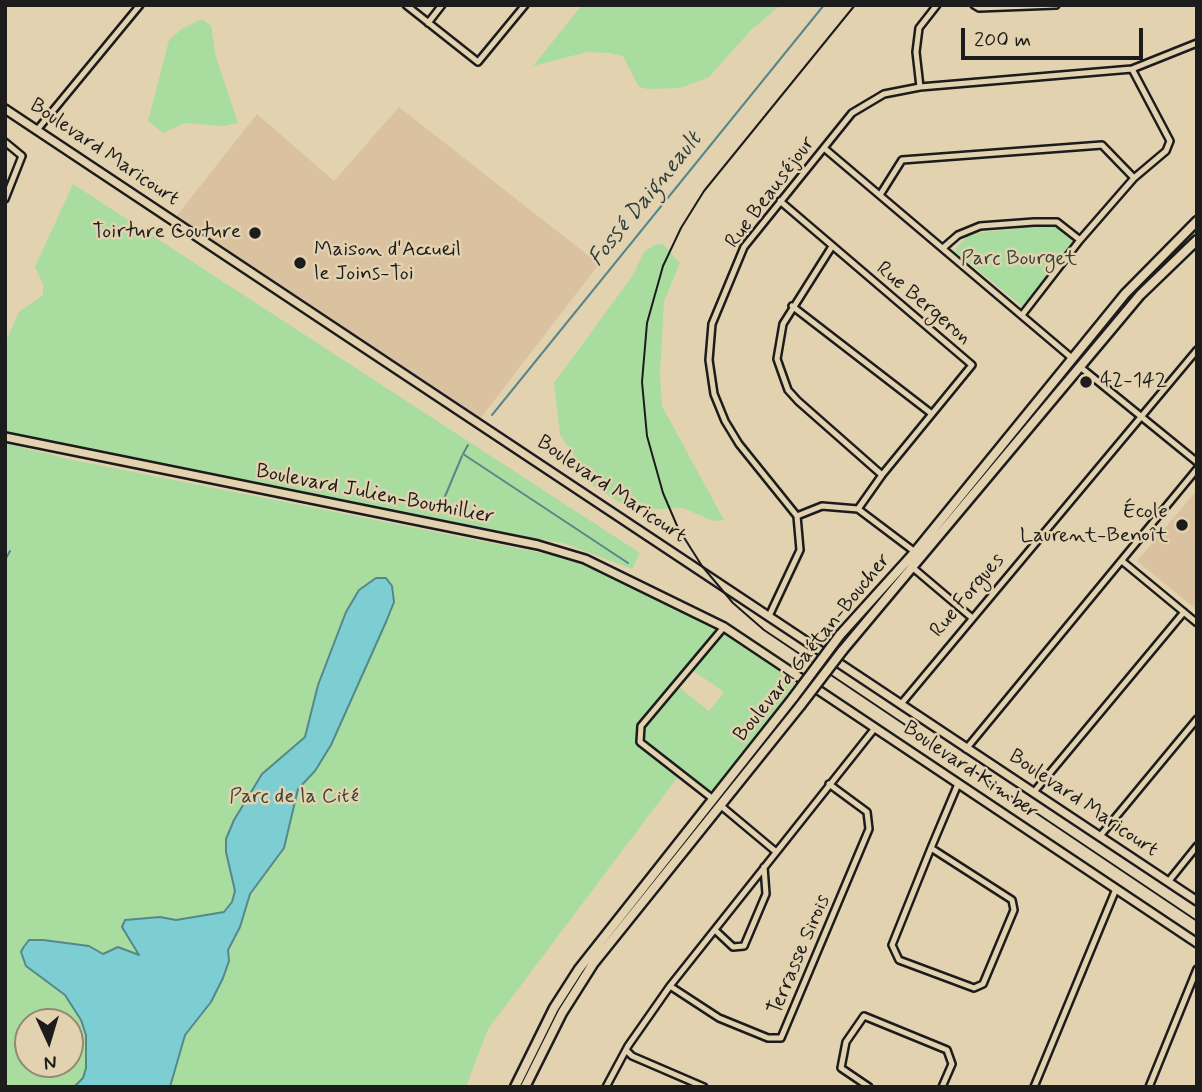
<!DOCTYPE html>
<html>
<head>
<meta charset="utf-8">
<style>
  body { margin:0 }
  #map { position:relative; width:1202px; height:1092px; overflow:hidden; background:#e3d2af; font-family:Mynerve,sans-serif }
  canvas { display:block }
  .frame { position:absolute; inset:0; border:7px solid #1c1c1c; pointer-events:none }
  .north { position:absolute; left:14px; top:1008px; width:70px; height:70px; box-sizing:border-box; background:#e3d2af; border:2px solid #938974; border-radius:50%; rotate:176deg; font-size:19px; font-weight:700; line-height:28px; text-align:center; color:#1c1c1c }
  .north::after { content:''; display:block; margin:auto; width:24px; height:32px; background:#1c1c1c; clip-path:polygon(50% 0,100% 100%,50% 72%,0 100%) }
  .scale { position:absolute; left:961px; top:28px; width:182px; height:32px; box-sizing:border-box; border:4px solid #1c1c1c; border-top:0; padding-left:9px; font-size:21px; line-height:24px; white-space:nowrap; color:#1c1c1c; -webkit-text-stroke:5px #e3d2af; paint-order:stroke }
</style>
</head>
<body>
<div id="map">
<canvas width="1202" height="1092"></canvas>
<div class="frame"></div>
<div class="north">N</div>
<div class="scale">200 m</div>
</div>
<script>
const c = document.querySelector('canvas').getContext('2d');
c.lineJoin = 'round';
function fillPath(path, color) {
  c.fillStyle = color;
  c.fill(path, 'evenodd');
}
function poly(rows) {
  const path = new Path2D();
  for (const r of rows) {
    path.moveTo(r[0], r[1]);
    for (let i = 2; i < r.length; i += 2) path.lineTo(r[i], r[i + 1]);
  }
  return path;
}
function stroke(path, color, width, dash) {
  c.strokeStyle = color;
  c.lineWidth = width;
  c.lineCap = dash ? 'butt' : 'round';
  c.setLineDash(dash || []);
  c.stroke(path);
}
function label(font, color, halo, rows, align = 'center') {
  c.font = font + ' Mynerve,sans-serif';
  c.lineWidth = 5;
  c.setLineDash([]);
  c.textBaseline = 'middle';
  c.strokeStyle = halo;
  c.fillStyle = color;
  for (const [text, x, y, turn = 0] of rows) {
    c.save();
    c.translate(x, y);
    c.rotate((+turn || 0) * Math.PI / 180);
    c.textAlign = isNaN(turn) ? turn : align;
    if (halo) c.strokeText(text, 0, 0);
    c.fillText(text, 0, 0);
    c.restore();
  }
}
const built = poly([
  [399,107,599,264,480,419,175,218,257,114,334,181],
  [1197,490,1197,610,1137,561]
]);
const green = poly([
  [582,5,781,5,751,30,709,77,680,88,648,89,639,87,623,56,609,53,587,52,533,66],
  [202,19,211,26,216,57,238,123,224,126,185,123,163,133,148,121,169,40,183,28],
  [73,184,640,553,632,569,566,544,5,434,5,343,19,312,43,295,43,284,35,267],
  [1049,225,1064,231,1074,243,1023,307,954,251,969,234],
  [663,244,680,263,664,301,660,373,662,406,724,520,713,521,683,508,638,510,622,504,592,485,560,434,554,383,633,275,644,252,654,245],
  [5,443,68,459,562,557,613,576,724,627,799,677,713,799,680,774,488,1029,466,1087,5,1087],
  [689,668,724,692,709,711,676,685],
  [28,1022,70,1022,70,1064,28,1064]
]);
const water = poly([
  [376,578,386,578,392,586,394,602,386,622,331,745,315,771,298,789,284,848,250,894,240,927,228,950,229,961,223,978,211,1002,185,1035,170,1087,74,1087,83,1078,86,1068,86,1035,81,1020,65,995,26,966,21,952,23,948,29,940,43,940,89,946,103,954,118,947,139,955,122,927,125,920,160,917,176,920,224,912,232,902,235,891,226,852,226,839,234,820,262,774,305,737,318,685,346,612,359,590,376,578]
]);
const stream = poly([
  [492,415,824,5],
  [468,445,463,454,628,563],
  [438,513,462,456],
  [5,560,10,551]
]);
const minor = poly([
  [406,5,478,62,525,5],
  [974,5,979,8,1056,5],
  [428,23,442,5],
  [920,87,916,52,919,28,937,5],
  [37,130,140,5],
  [5,142,22,156,5,199],
  [824,148,1073,359],
  [880,195,902,160,1102,145,1134,178],
  [780,201,972,365,882,475,858,509],
  [831,248,783,324,777,359,788,390,798,401,882,475],
  [943,248,958,235,980,226,1034,222,1057,222,1080,240],
  [792,306,932,414],
  [1022,315,1080,240,1134,178,1166,151,1170,141,1132,69],
  [1079,366,1197,462],
  [797,516,822,506,858,509,915,552],
  [1122,561,1197,623],
  [912,567,971,617],
  [769,616,800,550,797,516,739,444,725,421,714,394,709,360,712,324,744,247,852,113,884,94,920,87,1132,69,1197,43],
  [901,704,1197,350],
  [966,749,1197,469],
  [1034,792,1184,612],
  [713,799,640,742,641,726,724,627],
  [720,805,775,851],
  [1100,836,1197,719],
  [931,848,1012,900,1014,910,983,984,974,988,899,960,892,945,931,848,958,784],
  [1168,882,1197,846],
  [715,930,733,947,744,946,766,894,764,867],
  [670,986,719,1018,768,1038,781,1038,869,829,867,812,829,784],
  [626,1050,632,1056,704,1087],
  [606,1087,628,1046,670,986,875,728],
  [869,1087,841,1068,846,1042,864,1016,947,1050,952,1064,942,1087],
  [1034,1087,1116,889],
  [1149,1087,1197,969]
]);
const tertiary = poly([
  [5,109,1197,901],
  [5,437,538,545,585,559,724,627,1197,943]
]);
const secondary = poly([
  [840,635,915,552,1125,294,1197,221],
  [842,651,1140,295,1197,240],
  [515,1087,554,1008,579,969,793,698],
  [525,1087,562,1013,593,964,800,706]
]);
const rail = poly([
  [855,5,704,191,681,228,663,266,647,323,642,382,647,436,663,493,678,528,702,566,733,603,764,630,1197,921]
]);
const secondaryBridge = poly([
  [793,698,840,635],
  [800,706,842,651]
]);
const markers = [
  [255,233,7,"#1c1c1c"],
  [300,263,7,"#1c1c1c"],
  [1086,382,7,"#1c1c1c"],
  [1182,525,7,"#1c1c1c"]
];
const streetNames = [
  ["Boulevard Maricourt",104,153,34],
  ["Rue Beauséjour",771,193,-53],
  ["Rue Bergeron",923,304,40],
  ["Boulevard Maricourt",611,490,34],
  ["Boulevard Julien-Bouthillier",375,495,11],
  ["Rue Forgues",968,596,-50],
  ["Boulevard Gaétan-Boucher",813,648,-51],
  ["Boulevard Kimber",970,771,34],
  ["Boulevard Maricourt",1083,804,34],
  ["Terrasse Sirois",800,955,-67]
];
const poiNames = [
  ["Toirture Couture",241,233],
  ["Maison d'Accueil",314,251,"left"],
  ["le Joins-Toi",314,275,"left"],
  ["42-142",1100,382,"left"],
  ["École",1168,513],
  ["Laurent-Benoît",1168,537]
];
const parkNames = [
  ["Parc Bourget",1019,260],
  ["Parc de la Cité",294,798]
];
const waterNames = [
  ["Fossé Daigneault",646,200,-51]
];
fillPath(built, '#dac2a1');
fillPath(green, '#a9dd9f');
fillPath(water, '#7dced3');
stroke(water, '#56878a', 2);
stroke(stream, '#56878a', 2);
stroke(minor, '#1c1c1c', 10);
stroke(tertiary, '#1c1c1c', 12);
stroke(secondary, '#1c1c1c', 13);
stroke(minor, '#e3d2af', 5);
stroke(tertiary, '#e3d2af', 7);
stroke(secondary, '#e3d2af', 8);
stroke(rail, '#1c1c1c', 2);
stroke(secondaryBridge, '#1c1c1c', 13, []);
stroke(secondaryBridge, '#e3d2af', 8);
for (const [x, y, r, color] of markers) {
  const dot = new Path2D();
  dot.arc(x, y, r, 0, 2 * Math.PI);
  c.fillStyle = color;
  c.fill(dot);
  stroke(dot, '#e3d2af', 2.5);
}
label('21px', '#1c1c1c', '#e3d2af', streetNames);
label('21px', '#1c1c1c', '#e3d2af', poiNames, 'right');
label('21px', '#384336', '#e3d2af', parkNames);
label('italic 23px', '#2f4041', '#e3d2af', waterNames);
</script>
</body>
</html>
